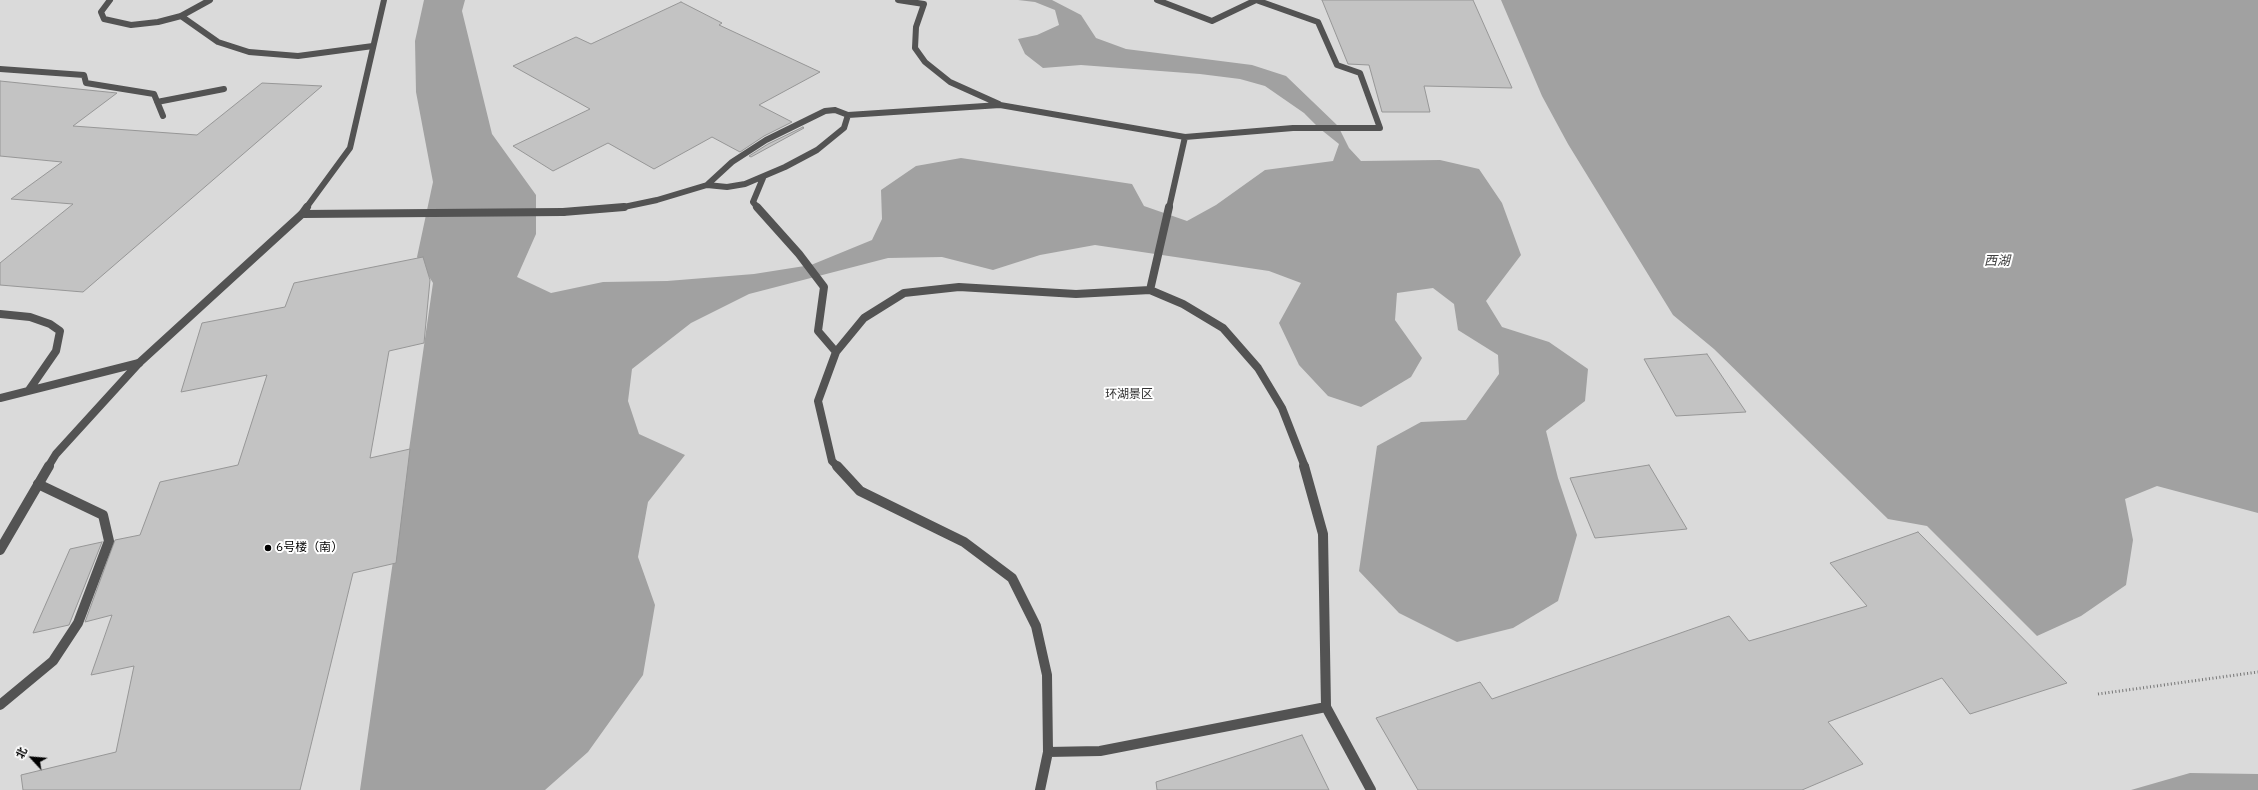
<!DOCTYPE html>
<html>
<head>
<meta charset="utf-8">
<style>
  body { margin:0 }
  #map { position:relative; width:2258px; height:790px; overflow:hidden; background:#fff; font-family:"IBM Plex Sans","Noto Sans SC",sans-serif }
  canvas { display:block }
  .north { position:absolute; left:12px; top:738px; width:40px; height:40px; -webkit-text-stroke:3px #fff; paint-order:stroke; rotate:296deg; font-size:11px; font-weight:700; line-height:16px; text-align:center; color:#000 }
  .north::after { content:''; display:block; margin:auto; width:14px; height:18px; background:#000; clip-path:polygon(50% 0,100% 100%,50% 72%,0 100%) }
</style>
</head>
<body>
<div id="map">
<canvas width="2258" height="790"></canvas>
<div class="north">北</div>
</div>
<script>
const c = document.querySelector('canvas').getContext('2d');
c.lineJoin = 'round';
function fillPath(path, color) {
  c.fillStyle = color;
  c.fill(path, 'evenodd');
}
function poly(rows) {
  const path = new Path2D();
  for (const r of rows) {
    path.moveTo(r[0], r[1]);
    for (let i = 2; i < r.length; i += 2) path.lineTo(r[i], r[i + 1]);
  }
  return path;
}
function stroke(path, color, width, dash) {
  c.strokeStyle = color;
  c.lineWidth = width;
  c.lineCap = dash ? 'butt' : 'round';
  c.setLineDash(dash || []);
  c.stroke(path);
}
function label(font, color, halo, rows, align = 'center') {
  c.font = font + ' "IBM Plex Sans","Noto Sans SC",sans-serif';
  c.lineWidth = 4;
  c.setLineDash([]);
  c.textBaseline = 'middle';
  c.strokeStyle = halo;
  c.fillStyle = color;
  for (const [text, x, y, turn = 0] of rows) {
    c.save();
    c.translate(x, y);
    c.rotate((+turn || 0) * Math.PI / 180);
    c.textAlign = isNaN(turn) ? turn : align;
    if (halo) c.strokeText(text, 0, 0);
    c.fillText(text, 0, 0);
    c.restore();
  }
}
const green = poly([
  [0,0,2258,0,2258,790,0,790]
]);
const water = poly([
  [424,0,465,0,462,11,492,134,536,195,536,234,517,277,551,293,603,282,667,281,754,274,811,265,872,240,882,219,881,190,916,166,961,158,1132,184,1144,206,1187,221,1216,205,1265,170,1333,161,1339,144,1319,128,1304,113,1265,86,1240,79,1200,74,1081,65,1043,68,1025,54,1018,39,1037,35,1059,25,1055,10,1035,2,1018,0,1052,0,1081,15,1096,38,1126,49,1252,65,1286,76,1338,126,1349,148,1361,161,1440,160,1479,169,1502,203,1521,255,1486,301,1502,327,1549,342,1588,369,1585,401,1546,431,1558,478,1577,535,1558,601,1513,628,1457,642,1399,613,1359,571,1377,446,1421,422,1466,420,1499,374,1498,355,1458,330,1454,304,1433,288,1397,293,1395,320,1422,358,1411,377,1361,407,1328,396,1299,365,1279,323,1301,283,1269,271,1095,245,1040,255,993,270,942,257,888,258,749,294,691,323,632,369,628,401,639,434,685,455,648,502,638,557,655,605,643,675,588,752,545,790,360,790,433,283,417,257,433,182,416,92,415,41],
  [1501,0,2258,0,2258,513,2157,486,2125,499,2133,540,2126,585,2081,616,2037,636,1927,526,1888,519,1714,349,1673,315,1568,144,1542,96],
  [2190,773,2258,774,2258,790,2131,790]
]);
const building = poly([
  [1322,0,1473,0,1512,88,1424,86,1430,112,1382,112,1369,65,1348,64,1322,0],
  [681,2,722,23,719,25,820,72,759,105,792,122,764,136,740,152,712,137,654,169,608,143,553,171,513,146,590,109,513,66,576,37,591,44,681,2],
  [0,81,117,93,73,126,197,135,262,83,322,86,83,292,0,285,0,263,73,204,11,199,62,162,0,156,0,81],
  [803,127,804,128,751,157,749,156,768,144,803,127],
  [423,257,430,280,424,343,389,351,370,458,410,449,396,563,353,573,300,790,23,790,21,775,116,752,134,666,91,675,112,615,85,622,115,540,140,535,160,482,238,465,267,375,181,392,202,323,285,307,294,283,423,257],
  [1707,354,1746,412,1676,416,1644,359,1707,354],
  [1649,465,1687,529,1595,538,1570,478,1649,465],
  [1918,532,2067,683,1970,714,1942,678,1828,722,1863,764,1802,790,1418,790,1376,718,1480,682,1492,699,1729,616,1749,641,1867,606,1830,563,1918,532],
  [102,542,69,625,33,633,70,549,102,542],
  [1302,735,1329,790,1157,790,1156,782,1302,735]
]);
const path = poly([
  [2098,694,2258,672]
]);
const serviceFar2 = poly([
  [110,0,101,12,104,19,131,25,158,22,181,16,210,0],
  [898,0,924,4,916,27,915,48,925,62,950,82,999,104],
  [1157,0,1212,21,1256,0],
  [181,16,218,42,249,52,298,56,373,46],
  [0,69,84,75,86,83,154,94,163,116],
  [157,102,224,89],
  [835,110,848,115,844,128,817,150,785,167,745,184,727,187,707,185,732,162,766,140,825,111,835,110],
  [848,115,1000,105,1185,137,1293,128,1380,128,1360,73,1337,65,1318,22,1256,0],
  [619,208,657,200,707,185],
  [758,208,753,202,763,178],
  [1169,208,1185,137]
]);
const serviceFar1 = poly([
  [757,207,799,254,824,287,818,331,836,352],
  [563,212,624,207],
  [1150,290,1169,207],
  [0,314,30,317,50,324,60,331,56,351,29,390],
  [0,398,139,363],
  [838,467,832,461,818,401,836,352,864,318,904,293,959,287,1076,294,1150,290,1183,304,1223,328,1258,368,1282,408,1305,467]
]);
const service = poly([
  [837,466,860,491,964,542,1012,578,1036,626,1047,675,1048,752,1040,790],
  [1304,466,1323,534,1326,707,1371,790],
  [0,705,53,661,78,623,109,541,103,515,38,484],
  [1048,752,1100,751,1326,707]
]);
const minorFar2 = poly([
  [306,208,350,148,384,0]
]);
const minorFar1 = poly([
  [302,214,563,212],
  [48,467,56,454,139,363,302,214,307,207]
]);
const minor = poly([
  [0,550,49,466]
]);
const markers = [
  [268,548,4,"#000"]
];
const parkNames = [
  ["环湖景区",1129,395]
];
const poiNames = [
  ["6号楼（南）",276,548]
];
const waterNames = [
  ["西湖",1997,261]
];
fillPath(green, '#dadada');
fillPath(water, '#a1a1a1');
fillPath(building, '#c3c3c3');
stroke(building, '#979797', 1);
stroke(path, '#757575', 3, [1, 2.5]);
stroke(serviceFar2, '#535353', 6);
stroke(serviceFar1, '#535353', 8);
stroke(service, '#535353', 10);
stroke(minorFar2, '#535353', 6);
stroke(minorFar1, '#535353', 8);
stroke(minor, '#535353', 10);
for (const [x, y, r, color] of markers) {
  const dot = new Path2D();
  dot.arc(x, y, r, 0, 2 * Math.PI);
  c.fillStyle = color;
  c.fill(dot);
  stroke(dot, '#fff', 1.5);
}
label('12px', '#313131', '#fff', parkNames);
label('12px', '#000', '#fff', poiNames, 'left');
label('italic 13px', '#424242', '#fff', waterNames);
</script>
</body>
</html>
